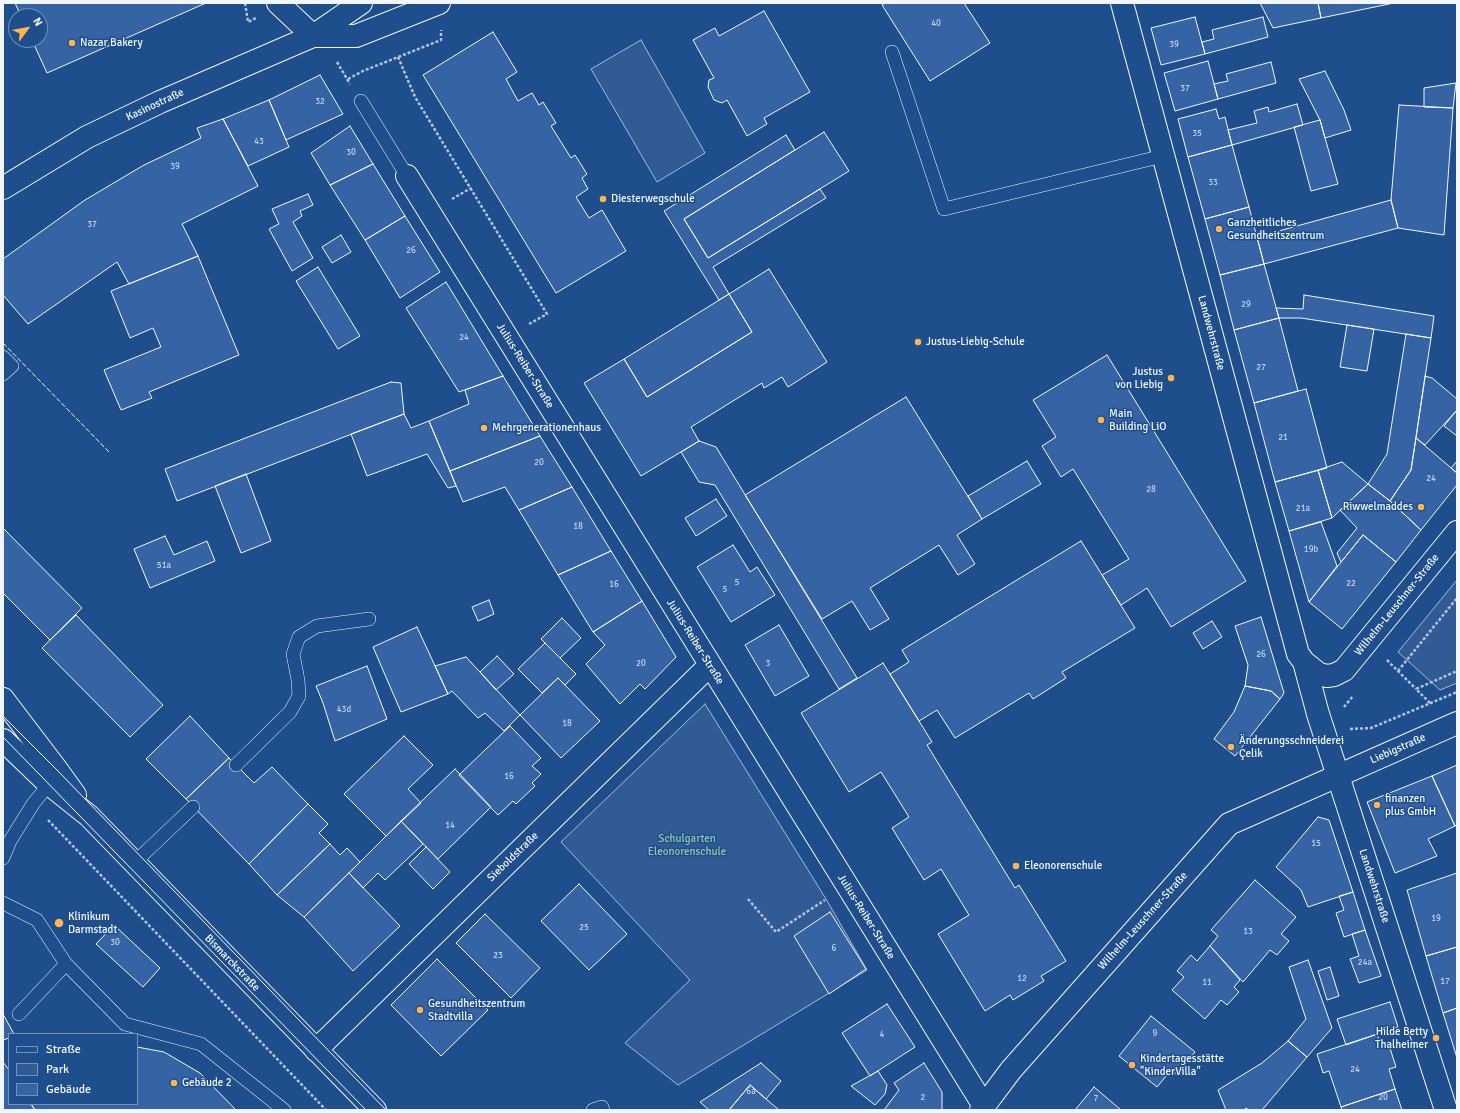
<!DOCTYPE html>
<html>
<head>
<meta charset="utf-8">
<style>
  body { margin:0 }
  #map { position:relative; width:1460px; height:1113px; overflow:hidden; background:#1f4e8c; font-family:Signika,sans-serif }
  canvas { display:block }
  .frame { position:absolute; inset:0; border:4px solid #f2f6ff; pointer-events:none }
  .legend { position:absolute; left:8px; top:1033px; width:130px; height:72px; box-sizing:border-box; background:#1f4e8c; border:1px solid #7391ba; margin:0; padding:5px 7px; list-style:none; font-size:12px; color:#f2f6ff }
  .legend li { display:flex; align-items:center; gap:8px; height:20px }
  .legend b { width:20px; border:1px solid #7391ba }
  .north { position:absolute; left:8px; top:8px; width:40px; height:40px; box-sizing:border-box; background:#1f4e8c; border:1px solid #7391ba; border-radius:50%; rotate:58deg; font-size:11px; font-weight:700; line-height:16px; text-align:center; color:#f2f6ff }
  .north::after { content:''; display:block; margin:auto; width:14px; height:18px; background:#ffb74d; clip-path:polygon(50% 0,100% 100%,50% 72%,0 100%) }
</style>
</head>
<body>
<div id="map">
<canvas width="1460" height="1113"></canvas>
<div class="frame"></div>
<ul class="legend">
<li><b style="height:5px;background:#1f4e8c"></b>Straße</li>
<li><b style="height:11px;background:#305b95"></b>Park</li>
<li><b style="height:11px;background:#3563a3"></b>Gebäude</li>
</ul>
<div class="north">N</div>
</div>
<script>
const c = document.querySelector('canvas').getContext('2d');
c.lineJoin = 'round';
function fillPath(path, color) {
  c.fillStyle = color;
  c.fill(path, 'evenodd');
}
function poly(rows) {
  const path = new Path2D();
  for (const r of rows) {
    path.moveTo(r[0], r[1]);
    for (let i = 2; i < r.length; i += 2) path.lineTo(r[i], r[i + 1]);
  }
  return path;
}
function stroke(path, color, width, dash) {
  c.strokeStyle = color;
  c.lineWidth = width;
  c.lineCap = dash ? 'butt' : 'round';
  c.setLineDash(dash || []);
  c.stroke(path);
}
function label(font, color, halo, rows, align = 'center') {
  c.font = font + ' Signika,sans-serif';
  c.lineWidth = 3;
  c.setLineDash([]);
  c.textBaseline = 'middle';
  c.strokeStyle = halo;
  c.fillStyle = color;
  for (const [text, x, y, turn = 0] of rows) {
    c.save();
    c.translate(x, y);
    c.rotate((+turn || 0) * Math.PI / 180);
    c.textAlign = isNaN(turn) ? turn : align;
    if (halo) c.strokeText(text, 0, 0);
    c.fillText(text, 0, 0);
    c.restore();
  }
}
const green = poly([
  [641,40,705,153,657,182,591,69,641,40],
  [1457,580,1457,683,1440,690,1398,652,1457,580],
  [705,704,826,899,867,970,678,1085,625,1043,690,980,561,842,705,704]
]);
const building = poly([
  [15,3,206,3,47,73,32,40,40,40,40,16,21,16,15,3],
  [885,3,964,3,990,43,930,81,882,5,885,3],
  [1260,3,1318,3,1321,18,1273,28,1260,3],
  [1318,3,1394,3,1321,18,1318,3],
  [764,11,810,92,764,118,767,124,747,136,727,100,722,103,714,100,708,87,709,80,714,78,693,40,715,28,719,36,764,11],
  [1195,17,1205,54,1161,65,1151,28,1195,17],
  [1263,17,1268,37,1205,54,1202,42,1214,39,1212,30,1263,17],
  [493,32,517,72,506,79,518,101,532,93,539,105,543,102,556,123,551,126,571,158,575,155,587,174,582,178,588,189,576,197,589,218,602,210,626,251,556,293,423,75,493,32],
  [1208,61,1218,99,1175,111,1164,73,1208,61],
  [1271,62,1276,83,1218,99,1214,84,1228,81,1226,74,1271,62],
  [1325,71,1344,110,1351,130,1325,138,1320,120,1299,79,1325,71],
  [320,75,343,114,286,140,269,100,320,75],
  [1456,83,1453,108,1424,107,1424,88,1456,83],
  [269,100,289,147,248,166,223,119,269,100],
  [1297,104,1303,125,1232,145,1228,130,1257,123,1254,111,1268,107,1269,112,1297,104],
  [1399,105,1453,108,1444,235,1398,228,1391,200,1399,105],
  [1216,109,1219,119,1225,117,1232,145,1188,157,1178,119,1216,109],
  [223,119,258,186,182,224,198,256,129,284,117,262,28,324,3,295,3,259,85,200,144,165,201,138,197,128,223,119],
  [1320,120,1338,184,1311,191,1294,127,1320,120],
  [350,126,373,164,330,185,311,153,350,126],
  [824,132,849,171,708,258,684,219,824,132],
  [786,135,795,150,684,219,708,258,820,189,826,198,713,267,729,294,719,300,664,211,786,135],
  [1232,145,1249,207,1205,219,1188,157,1232,145],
  [373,164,405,216,365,240,330,185,373,164],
  [308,194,313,205,300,211,302,216,293,222,313,258,292,271,269,229,279,224,272,209,308,194],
  [1391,200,1398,228,1264,264,1257,237,1391,200],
  [1249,207,1264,264,1220,275,1205,219,1249,207],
  [405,216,440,272,400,298,365,240,405,216],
  [341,235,351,252,332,263,322,247,341,235],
  [198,256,239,355,149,392,152,398,121,410,104,370,161,347,153,328,130,338,111,291,198,256],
  [1264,264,1279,318,1234,330,1220,275,1264,264],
  [318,267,360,336,338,349,296,281,318,267],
  [769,269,827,362,788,387,782,377,764,388,762,383,691,427,699,441,641,476,584,383,624,359,647,397,752,332,729,294,769,269],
  [446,282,503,376,459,392,406,308,446,282],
  [729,294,752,332,647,397,624,359,729,294],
  [1304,295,1434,316,1431,338,1301,318,1279,318,1276,308,1303,309,1304,295],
  [1279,318,1298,391,1254,403,1234,330,1279,318],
  [1347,325,1374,329,1367,371,1340,367,1347,325],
  [1406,334,1431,338,1411,470,1390,501,1368,484,1387,454,1406,334],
  [1107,355,1246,581,1171,627,1147,588,1121,605,1102,575,1129,559,1073,469,1061,477,1042,446,1056,437,1033,400,1107,355],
  [503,376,540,436,450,471,429,421,469,404,465,390,503,376],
  [1425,376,1432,378,1457,399,1457,410,1425,445,1416,438,1425,376],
  [391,382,401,383,404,414,177,501,165,469,391,382],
  [1306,389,1327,468,1275,482,1254,403,1306,389],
  [906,397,982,519,957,535,975,564,958,575,939,545,870,588,889,619,870,630,852,601,822,619,745,495,906,397],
  [1457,410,1457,436,1444,426,1457,410],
  [404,414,411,428,429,421,456,486,448,488,427,454,367,476,351,434,404,414],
  [540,436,572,487,519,510,505,487,463,502,450,471,540,436],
  [1416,438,1457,473,1457,485,1421,530,1390,501,1411,470,1416,438],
  [699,441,716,447,857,678,839,689,715,485,699,482,681,452,699,441],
  [1027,461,1041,484,982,519,968,496,1027,461],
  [1457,461,1457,473,1451,468,1457,461],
  [1342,462,1368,484,1332,518,1318,470,1342,462],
  [1318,470,1332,518,1289,531,1275,482,1318,470],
  [246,474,271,541,241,553,215,486,246,474],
  [1368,484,1390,501,1421,530,1396,562,1363,535,1341,562,1337,553,1357,528,1340,510,1368,484],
  [572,487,611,551,558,575,519,510,572,487],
  [716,499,727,516,696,536,685,518,716,499],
  [1321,522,1337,566,1309,602,1289,531,1321,522],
  [3,528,82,608,50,640,3,593,3,528],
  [1363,535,1396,562,1342,629,1309,602,1363,535],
  [165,536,174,555,207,541,215,561,150,588,134,549,165,536],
  [1081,541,1135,628,1062,672,1066,678,1033,699,1029,693,955,738,937,710,919,721,890,674,909,662,902,650,1081,541],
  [733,545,750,572,757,567,775,595,731,622,697,567,733,545],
  [611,551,642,601,593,632,558,575,611,551],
  [489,600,494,614,478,621,472,607,489,600],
  [642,601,676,657,645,689,640,684,620,704,586,664,605,645,593,632,642,601],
  [76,615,163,705,130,737,42,648,76,615],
  [1261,617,1284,693,1280,699,1271,691,1245,686,1248,665,1235,626,1261,617],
  [562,618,581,638,560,658,541,639,562,618],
  [1212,621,1222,637,1203,649,1193,633,1212,621],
  [779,625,809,676,775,696,745,645,779,625],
  [417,627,448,694,401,712,373,647,417,627],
  [545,643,576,674,565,685,558,678,542,693,518,669,545,643],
  [497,656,514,674,496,690,480,672,497,656],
  [466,657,520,715,504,731,485,713,478,718,452,691,448,694,435,666,466,657],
  [883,663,932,742,927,745,1015,888,1019,885,1066,961,1041,976,1044,981,1013,1000,1010,995,985,1011,938,934,969,915,941,869,924,880,892,828,909,817,881,772,849,792,801,713,883,663],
  [367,666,387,719,335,741,323,703,316,686,367,666],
  [558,678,600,721,561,758,520,715,558,678],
  [1245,686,1271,691,1280,699,1235,756,1214,739,1234,712,1245,686],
  [190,716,229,758,186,799,146,759,190,716],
  [510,726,541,758,532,766,541,774,532,783,535,786,516,804,513,801,498,815,459,775,510,726],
  [404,736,433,765,408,789,421,803,386,836,344,794,404,736],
  [229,758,254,783,272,767,308,804,249,864,186,799,229,758],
  [1457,765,1457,825,1455,826,1432,776,1457,765],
  [455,769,491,807,438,859,401,821,455,769],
  [1432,776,1455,826,1428,839,1437,856,1395,873,1367,802,1432,776],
  [308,804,328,824,319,833,330,844,277,895,249,864,308,804],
  [1318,817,1329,820,1353,892,1308,907,1301,890,1276,867,1318,817],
  [401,821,423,844,385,880,378,873,363,888,349,873,401,821],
  [330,844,340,855,347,848,360,862,304,917,277,895,330,844],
  [426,847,450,872,433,889,409,864,426,847],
  [349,873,400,926,353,971,304,917,349,873],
  [1457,873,1457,947,1426,956,1407,890,1457,873],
  [1255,880,1296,917,1281,934,1289,941,1277,955,1270,950,1243,982,1210,946,1218,936,1211,930,1255,880],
  [579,884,627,934,589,970,541,921,579,884],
  [1353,892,1365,930,1344,937,1336,913,1344,910,1339,896,1353,892],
  [830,912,866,969,829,994,794,936,830,912],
  [485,914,540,968,511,998,456,943,485,914],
  [114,925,160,968,143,987,96,944,114,925],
  [1365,930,1381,976,1359,983,1350,959,1359,956,1352,934,1365,930],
  [1210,946,1240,980,1234,987,1239,992,1227,1005,1221,1000,1205,1019,1172,990,1184,977,1177,971,1191,955,1197,961,1210,946],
  [1457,947,1457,1008,1443,1013,1426,956,1457,947],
  [437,959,488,1010,441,1056,391,1005,437,959],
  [1308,960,1332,1028,1307,1057,1288,1041,1306,1019,1289,967,1308,960],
  [1330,967,1339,996,1327,1000,1318,971,1330,967],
  [1390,1002,1398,1027,1346,1045,1337,1019,1390,1002],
  [887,1004,915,1047,870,1076,842,1033,887,1004],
  [1457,1008,1457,1058,1443,1013,1457,1008],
  [3,1014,14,1034,9,1034,9,1038,3,1040,3,1014],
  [1151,1016,1195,1052,1176,1074,1171,1070,1157,1087,1119,1056,1151,1016],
  [1377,1034,1382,1048,1389,1045,1396,1067,1389,1069,1395,1089,1341,1107,1329,1071,1323,1073,1317,1054,1377,1034],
  [1288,1041,1307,1057,1262,1110,1249,1110,1246,1108,1244,1110,1226,1110,1218,1090,1262,1063,1288,1041],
  [137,1047,164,1052,200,1073,236,1110,35,1110,31,1104,137,1104,137,1047],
  [3,1062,9,1070,9,1104,31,1104,35,1110,3,1110,3,1062],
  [761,1063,781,1081,766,1099,750,1085,729,1110,709,1110,700,1102,761,1063],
  [924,1063,942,1092,942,1110,884,1110,899,1090,894,1083,924,1063],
  [878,1071,887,1085,885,1094,875,1105,851,1086,878,1071],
  [750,1085,766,1099,779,1110,729,1110,750,1085],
  [1094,1087,1121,1110,1075,1110,1094,1087],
  [1395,1089,1402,1110,1342,1110,1341,1107,1395,1089]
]);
const path = poly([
  [245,3,248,22,256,18],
  [398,57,415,97,547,314,529,324],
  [337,62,350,84],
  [348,79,363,71,441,40,441,30],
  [452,199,471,188],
  [1387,660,1416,689],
  [1398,671,1457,598],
  [1430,703,1416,689,1457,671],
  [1344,707,1353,696],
  [1350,729,1371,728,1457,692],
  [48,820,326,1110],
  [748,899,776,932,825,900]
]);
const service = poly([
  [892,52,944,209,1163,156],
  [361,101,407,176],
  [3,357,12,366,3,374],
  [236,765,290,712,299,696,298,680,293,654,299,637,317,626,369,619],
  [3,858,10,841,33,804,49,784],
  [134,863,193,807],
  [3,903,37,920,66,964,125,1024,201,1044,284,1110],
  [19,1014,66,964],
  [593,1110,602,1107,603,1110]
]);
const minor = poly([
  [1122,3,1298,654,1304,662,1319,674,1327,676,1334,675,1344,670,1457,532],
  [407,176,984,1106],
  [1304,662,1318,714,1446,1110],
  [316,1050,710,665],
  [981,1110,1011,1070,1229,824,1457,723]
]);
const secondary = poly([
  [3,699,57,770,75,795],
  [3,740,49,784,89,816,375,1110]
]);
const primary = poly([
  [278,3,313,36],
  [313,36,356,36,439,3],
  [3,188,87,137,160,102,313,36,361,3]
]);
const tram = poly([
  [3,716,57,770,386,1110],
  [3,737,366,1110]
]);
const fence = poly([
  [3,343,110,453]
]);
const markers = [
  [72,43,4,"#ffb74d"],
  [603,199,4,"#ffb74d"],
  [1219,229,4,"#ffb74d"],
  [918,342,4,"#ffb74d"],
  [1171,378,4,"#ffb74d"],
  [1101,420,4,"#ffb74d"],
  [484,428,4,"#ffb74d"],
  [1421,507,4,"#ffb74d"],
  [1231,747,4,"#ffb74d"],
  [1377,805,4,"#ffb74d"],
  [1016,866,4,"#ffb74d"],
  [59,923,5,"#ffb74d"],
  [420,1010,4,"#ffb74d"],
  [1436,1038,4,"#ffb74d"],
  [1132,1065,4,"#ffb74d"],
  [174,1083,4,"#ffb74d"]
];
const numberNames = [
  ["40",936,24],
  ["39",1174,45],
  ["37",1185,89],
  ["32",320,102],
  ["35",1197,134],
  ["43",259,142],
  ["30",351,153],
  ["39",175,167],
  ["33",1213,183],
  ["37",92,225],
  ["26",411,251],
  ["29",1246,305],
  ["24",464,338],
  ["27",1261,368],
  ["21",1283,438],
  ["20",539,463],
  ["24",1431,479],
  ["28",1151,490],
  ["21a",1303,509],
  ["18",578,527],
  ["19b",1311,550],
  ["51a",164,566],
  ["5",737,583],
  ["22",1351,584],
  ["16",614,585],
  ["5",725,590],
  ["26",1261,655],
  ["20",641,664],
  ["3",768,664],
  ["43d",344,710],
  ["18",567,724],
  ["16",509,777],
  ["14",450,826],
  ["15",1316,844],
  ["19",1436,919],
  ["25",584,928],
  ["13",1248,932],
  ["30",115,943],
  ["6",834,949],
  ["23",498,956],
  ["24a",1365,963],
  ["12",1022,979],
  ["17",1445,982],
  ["11",1207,983],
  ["9",1155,1034],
  ["4",882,1035],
  ["24",1355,1070],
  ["6a",751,1092],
  ["2",923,1098],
  ["20",1383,1098],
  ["7",1096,1099]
];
const poiNames = [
  ["Nazar Bakery",80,43],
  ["Diesterwegschule",611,199],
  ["Ganzheitliches",1227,223],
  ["Gesundheitszentrum",1227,236],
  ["Justus-Liebig-Schule",926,342],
  ["Justus",1163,372,"right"],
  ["von Liebig",1163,385,"right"],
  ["Main",1109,414],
  ["Building LiO",1109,427],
  ["Mehrgenerationenhaus",492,428],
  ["Riwwelmaddes",1413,507,"right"],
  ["Änderungsschneiderei",1239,741],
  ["Çelik",1239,754],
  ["finanzen",1385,799],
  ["plus GmbH",1385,812],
  ["Eleonorenschule",1024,866],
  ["Klinikum",68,917],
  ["Darmstadt",68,930],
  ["Gesundheitszentrum",428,1004],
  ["Stadtvilla",428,1017],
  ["Hilde Betty",1428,1032,"right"],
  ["Thalheimer",1428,1045,"right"],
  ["Kindertagesstätte",1140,1059],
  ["\"KinderVilla\"",1140,1072],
  ["Gebäude 2",182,1083]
];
const streetNames = [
  ["Kasinostraße",155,105,-25],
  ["Landwehrstraße",1211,333,75],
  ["Julius-Reiber-Straße",525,366,58],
  ["Wilhelm-Leuschner-Straße",1397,605,-51],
  ["Julius-Reiber-Straße",695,642,58],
  ["Liebigstraße",1398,749,-24],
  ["Sieboldstraße",513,857,-44],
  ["Landwehrstraße",1374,886,72],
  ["Julius-Reiber-Straße",866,917,58],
  ["Wilhelm-Leuschner-Straße",1143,921,-48],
  ["Bismarckstraße",232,963,46]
];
const parkNames = [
  ["Schulgarten",687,839],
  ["Eleonorenschule",687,852]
];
fillPath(green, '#305b95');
stroke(green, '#a8bbd7', 1);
fillPath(building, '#3563a3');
stroke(building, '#f2f6ff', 1);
stroke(service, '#f2f6ff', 14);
stroke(minor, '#f2f6ff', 24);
stroke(secondary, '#f2f6ff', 24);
stroke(primary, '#f2f6ff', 24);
stroke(path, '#b3c4dc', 2.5, [3, 2]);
stroke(service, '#1f4e8c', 13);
stroke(minor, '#1f4e8c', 22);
stroke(secondary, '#1f4e8c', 22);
stroke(primary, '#1f4e8c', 22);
stroke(tram, '#f2f6ff', 1);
stroke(fence, '#f2f6ff', 1, [5, 2]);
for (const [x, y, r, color] of markers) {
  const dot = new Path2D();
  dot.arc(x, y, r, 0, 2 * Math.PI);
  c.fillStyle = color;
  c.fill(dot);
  stroke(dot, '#1f4e8c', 1.5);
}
label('9px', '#c3d1e8', null, numberNames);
label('11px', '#f2f6ff', '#1f4e8c', poiNames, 'left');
label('11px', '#f2f6ff', '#1f4e8c', streetNames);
label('11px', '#97c8a6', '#1f4e8c', parkNames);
</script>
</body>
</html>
